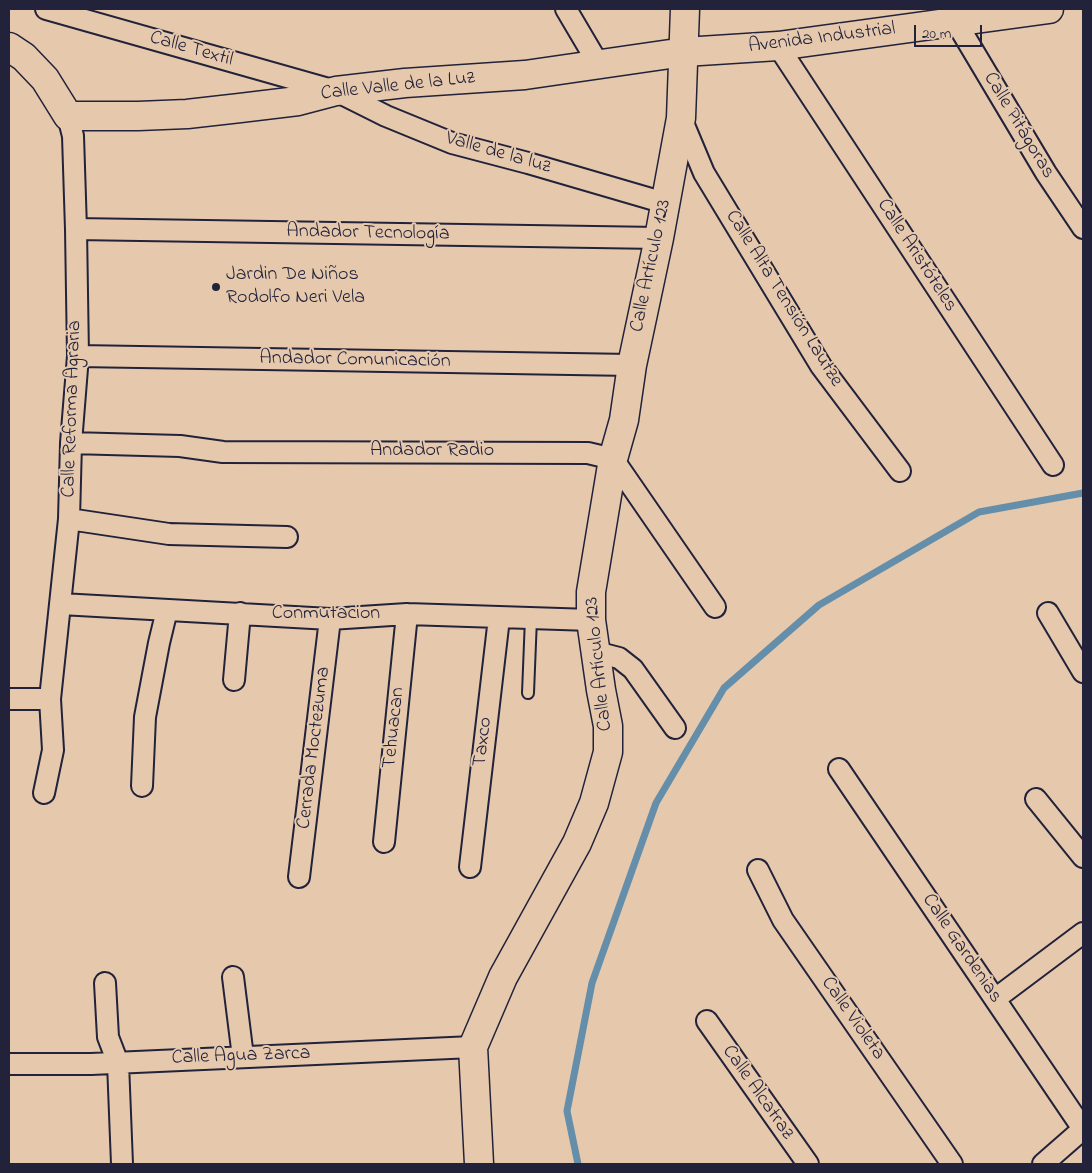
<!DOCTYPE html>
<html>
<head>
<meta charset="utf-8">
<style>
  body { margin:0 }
  #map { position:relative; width:1092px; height:1173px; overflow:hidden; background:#e6c9ad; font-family:"Indie Flower",sans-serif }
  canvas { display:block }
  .frame { position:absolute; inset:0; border:10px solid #22223b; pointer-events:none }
  .scale { position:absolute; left:914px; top:25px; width:68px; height:22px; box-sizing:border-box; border:2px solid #22223b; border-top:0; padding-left:6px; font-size:15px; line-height:18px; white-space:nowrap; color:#22223b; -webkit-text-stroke:4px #e6c9ad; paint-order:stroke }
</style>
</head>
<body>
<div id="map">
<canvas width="1092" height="1173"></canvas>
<div class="frame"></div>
<div class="scale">20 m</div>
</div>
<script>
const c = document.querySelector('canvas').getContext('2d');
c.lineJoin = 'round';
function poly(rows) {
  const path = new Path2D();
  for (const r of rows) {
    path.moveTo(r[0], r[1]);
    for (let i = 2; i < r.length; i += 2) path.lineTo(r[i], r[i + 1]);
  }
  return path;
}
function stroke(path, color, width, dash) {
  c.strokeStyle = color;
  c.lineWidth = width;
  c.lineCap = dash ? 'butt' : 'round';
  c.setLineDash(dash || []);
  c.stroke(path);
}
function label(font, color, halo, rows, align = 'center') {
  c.font = font + ' "Indie Flower",sans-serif';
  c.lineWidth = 4;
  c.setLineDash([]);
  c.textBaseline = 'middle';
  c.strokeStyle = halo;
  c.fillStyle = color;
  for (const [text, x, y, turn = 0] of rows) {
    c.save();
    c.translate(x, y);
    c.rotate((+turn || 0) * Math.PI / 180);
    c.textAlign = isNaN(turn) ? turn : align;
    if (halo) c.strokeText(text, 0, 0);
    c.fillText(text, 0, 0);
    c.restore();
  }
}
const stream = poly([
  [578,1164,567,1111,592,983,656,803,724,688,819,605,979,512,1083,493]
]);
const lane = poly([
  [528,693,531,618]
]);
const street = poly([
  [46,9,336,91,386,116,452,143,528,163,665,203],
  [566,9,599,65],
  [956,22,1046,173,1083,228],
  [778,46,1053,465],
  [681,118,704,173,821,366,900,471],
  [76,229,659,238],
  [78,356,632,365],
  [71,443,180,446,223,452,588,453,613,459,715,607],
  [69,519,169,534,287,537],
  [61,604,330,619,407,614,591,620],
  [1048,613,1083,672],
  [596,652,619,658,633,669,675,728],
  [234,680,240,613],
  [9,699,50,699],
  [839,769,1083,1129],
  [142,786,145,717,159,643,167,610],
  [44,793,53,750,50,699,69,519,71,443,78,356,76,229,73,136,68,116],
  [1036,799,1083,857],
  [384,842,407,614],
  [470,867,499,618],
  [758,870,783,920,952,1164],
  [299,877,330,619],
  [233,977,243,1057],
  [105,983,108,1037,118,1063,122,1164],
  [995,999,1083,933],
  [707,1021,808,1164],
  [9,1064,91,1064,473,1047],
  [1043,1164,1083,1129]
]);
const secondary = poly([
  [9,47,24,57,45,79,68,116,138,116,187,114,240,108,298,101,336,91,405,83,525,75,684,52,778,46,1049,9],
  [479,1164,473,1047,503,977,577,843,594,803,608,752,608,726,601,690,591,620,591,592,613,459,624,420,632,365,659,238,681,118,685,9]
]);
const markers = [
  [216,287,5,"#22223b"]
];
const streetNames = [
  ["Avenida Industrial",822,39,-7],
  ["Calle Textil",191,50,16],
  ["Calle Valle de la Luz",398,87,-6],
  ["Calle Pitágoras",1018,126,59],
  ["Valle de la luz",498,154,16],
  ["Andador Tecnología",368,234,1],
  ["Calle Aristóteles",916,256,57],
  ["Calle Artículo 123",652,266,-78],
  ["Calle Alta Tensión Lautze",783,299,58],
  ["Andador Comunicación",355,361,1],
  ["Calle Reforma Agraria",73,409,-88],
  ["Andador Radio",432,452],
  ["Conmutacion",326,615],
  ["Calle Artículo 123",600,664,-96],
  ["Tehuacan",395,728,-84],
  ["Taxco",484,742,-83],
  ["Cerrada Moctezuma",315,748,-83],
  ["Calle Gardenias",961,949,56],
  ["Calle Violeta",852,1019,55],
  ["Calle Agua Zarca",241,1057,-2],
  ["Calle Alcatraz",757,1093,55]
];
const poiNames = [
  ["Jardin De Niños",226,276],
  ["Rodolfo Neri Vela",226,299]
];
stroke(stream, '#648ea9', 7);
stroke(lane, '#22223b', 14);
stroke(street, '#22223b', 24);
stroke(secondary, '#22223b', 31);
stroke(lane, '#e6c9ad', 10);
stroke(street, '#e6c9ad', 20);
stroke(secondary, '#e6c9ad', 28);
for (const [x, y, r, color] of markers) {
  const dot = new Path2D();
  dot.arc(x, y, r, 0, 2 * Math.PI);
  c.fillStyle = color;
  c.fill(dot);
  stroke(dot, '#e6c9ad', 2);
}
label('20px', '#22223b', '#e6c9ad', streetNames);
label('20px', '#22223b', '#e6c9ad', poiNames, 'left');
</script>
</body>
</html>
